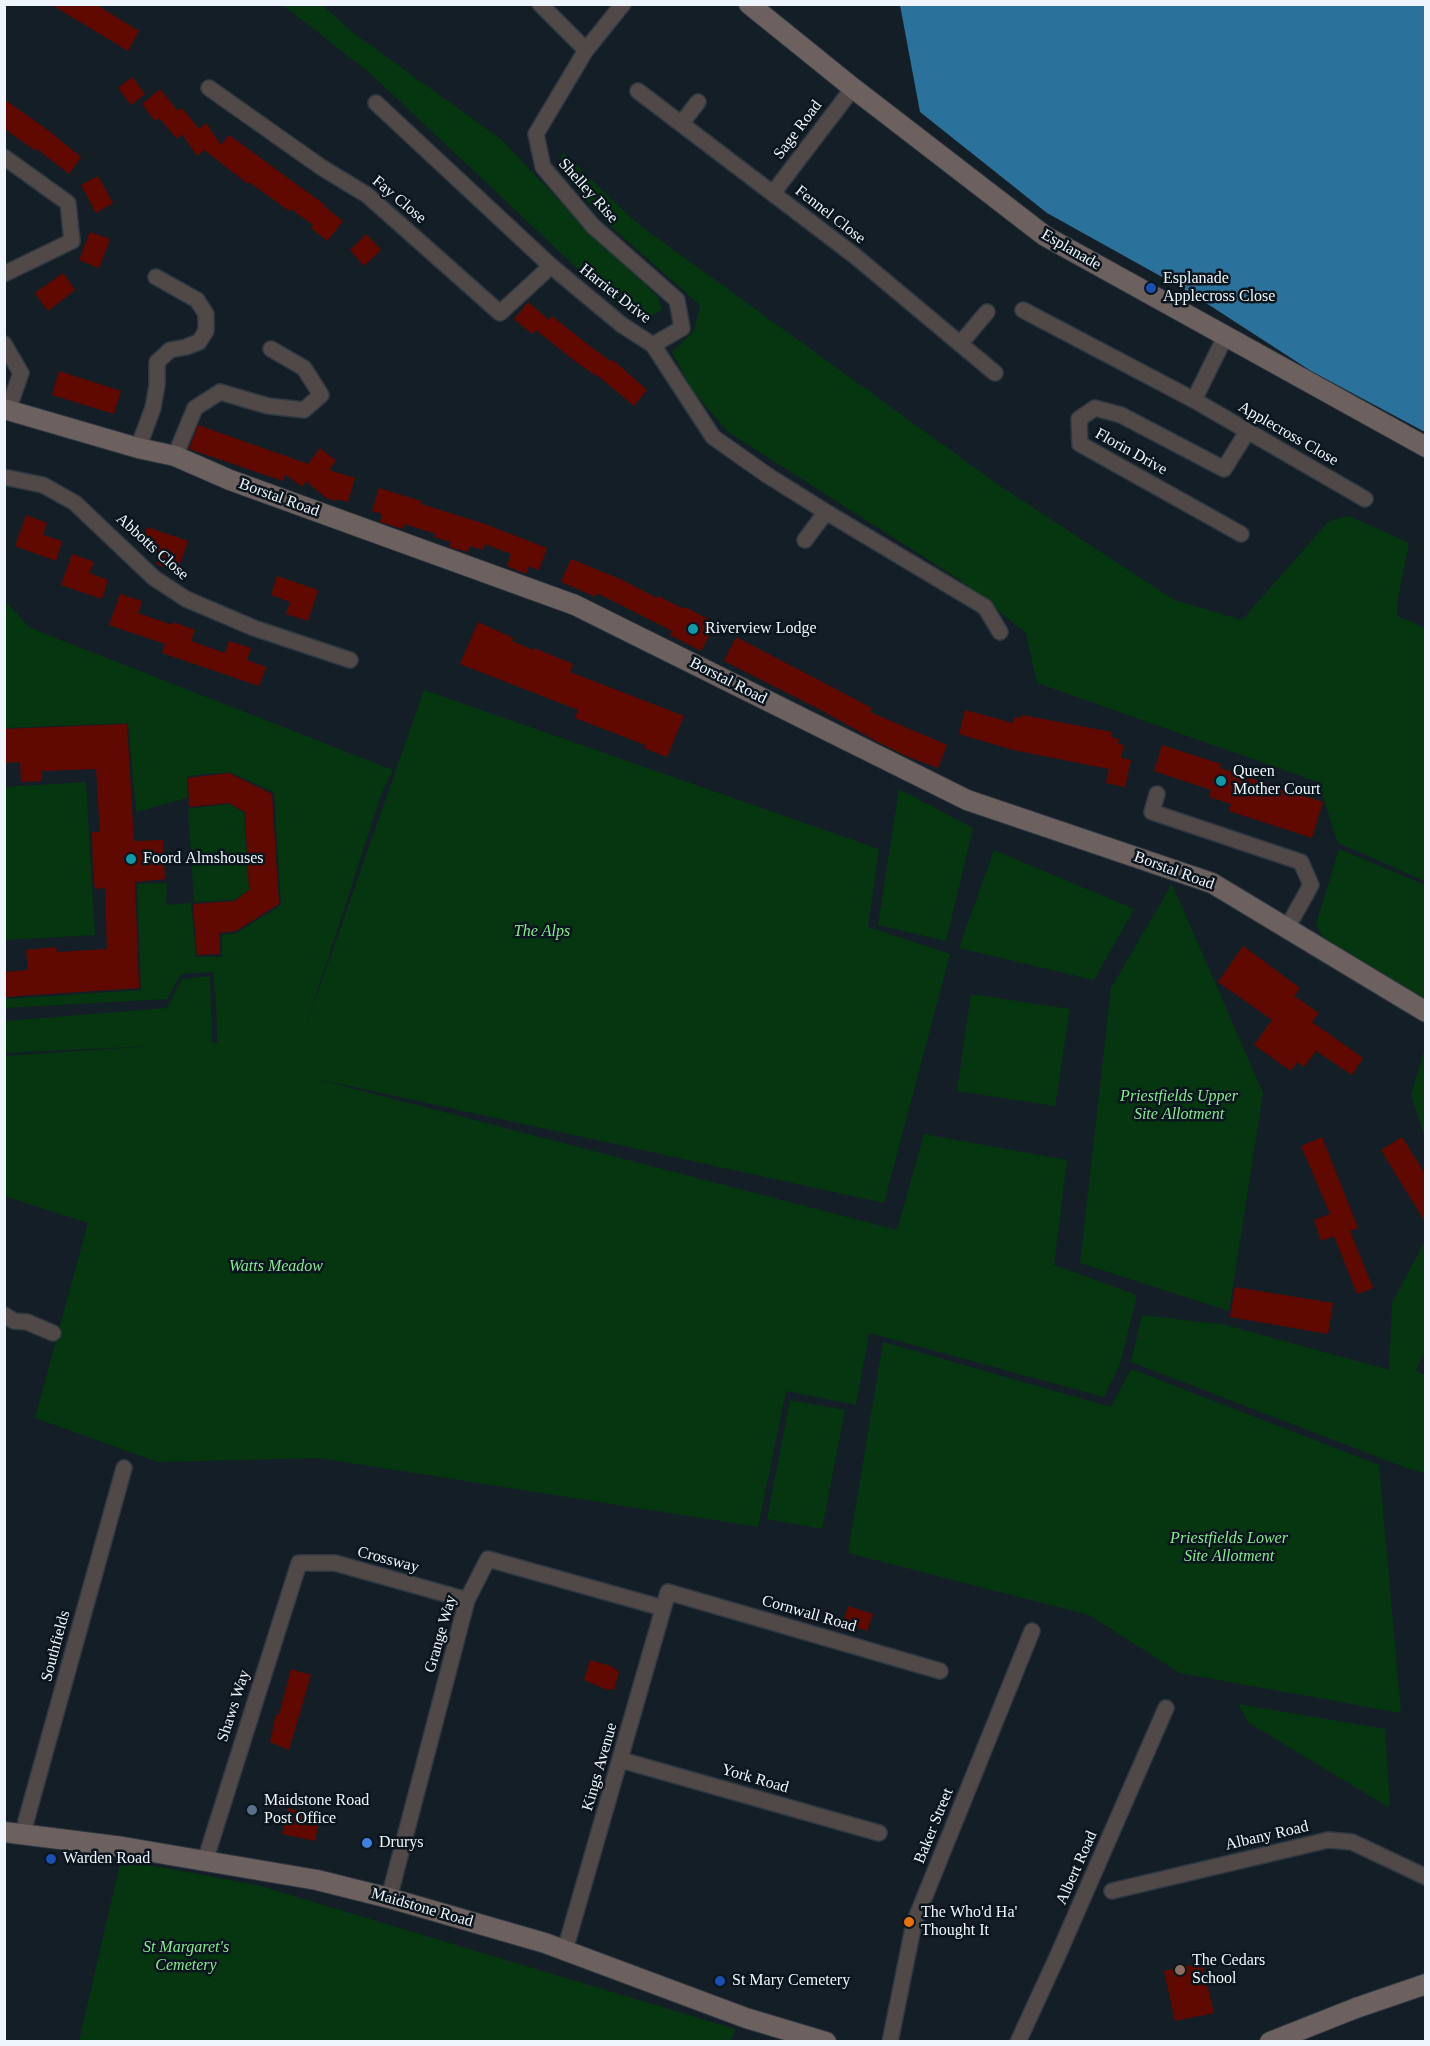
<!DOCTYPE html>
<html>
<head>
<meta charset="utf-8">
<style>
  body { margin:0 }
  #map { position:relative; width:1430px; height:2046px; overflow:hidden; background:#141e27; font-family:"Times New Roman",serif }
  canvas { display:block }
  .frame { position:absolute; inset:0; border:6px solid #eff5fc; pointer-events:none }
</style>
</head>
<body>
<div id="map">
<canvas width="1430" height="2046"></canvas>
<div class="frame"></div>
</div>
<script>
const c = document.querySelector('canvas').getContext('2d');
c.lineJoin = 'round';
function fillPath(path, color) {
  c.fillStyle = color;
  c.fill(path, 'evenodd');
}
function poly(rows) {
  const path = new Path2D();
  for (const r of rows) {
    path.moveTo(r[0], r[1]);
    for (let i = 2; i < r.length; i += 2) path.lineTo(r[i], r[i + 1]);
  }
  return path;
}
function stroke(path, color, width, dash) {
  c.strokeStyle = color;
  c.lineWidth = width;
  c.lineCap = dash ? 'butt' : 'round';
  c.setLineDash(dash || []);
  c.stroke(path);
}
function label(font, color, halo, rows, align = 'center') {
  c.font = font + ' "Times New Roman",serif';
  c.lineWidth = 5;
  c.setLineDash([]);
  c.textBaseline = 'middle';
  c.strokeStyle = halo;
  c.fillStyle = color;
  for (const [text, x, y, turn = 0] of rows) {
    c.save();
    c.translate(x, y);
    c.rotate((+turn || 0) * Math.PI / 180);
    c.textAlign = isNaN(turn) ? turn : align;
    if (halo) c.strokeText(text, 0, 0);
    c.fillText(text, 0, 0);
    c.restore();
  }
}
const green = poly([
  [283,5,322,5,352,32,502,140,566,208,658,297,662,310,644,319,613,302,371,74],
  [563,152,630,217,657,238,1000,486,1174,600,1242,620,1329,521,1349,516,1409,543,1397,603,1397,616,1425,628,1425,881,1338,843,1318,782,1037,683,1026,633,960,580,728,432,693,391,672,352,694,331,700,305,608,224,558,167],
  [5,601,30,628,393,770,382,792,305,1029,424,690,879,849,868,927,950,954,884,1203,313,1078,897,1230,924,1134,1067,1160,1054,1265,1137,1295,1120,1364,1104,1397,869,1333,856,1405,786,1391,758,1527,319,1458,158,1462,35,1418,88,1223,4,1196,5,1056,152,1046,5,1053,5,1021,167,1008,182,979,210,976,212,1043,217,1043,216,1000,213,972,181,974,167,999,5,1008,5,999,141,990,137,884,167,883,166,905,191,903,196,957,222,957,222,935,237,933,281,905,274,792,229,772,187,776,187,798,136,812,128,723,5,728],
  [86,782,95,935,5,940,5,787],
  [899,789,973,828,946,941,878,925],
  [230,804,244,813,249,890,234,900,194,902,188,809],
  [1339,849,1425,885,1425,1006,1415,1002,1323,937,1316,924],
  [994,850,1134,909,1094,980,959,948],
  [1172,884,1263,1093,1229,1311,1080,1263,1111,988],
  [971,994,1070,1009,1055,1106,957,1091],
  [1425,1047,1425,1138,1411,1095],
  [1425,1241,1425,1350,1416,1371,1425,1375,1425,1473,1409,1469,1131,1362,1142,1315,1226,1325,1389,1370,1392,1303],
  [883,1342,1111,1407,1131,1369,1379,1465,1401,1713,1180,1673,1089,1615,848,1553],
  [790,1400,845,1410,822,1529,767,1519],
  [1238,1704,1385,1729,1390,1808,1249,1723],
  [121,1860,257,1885,735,2029,731,2042,79,2041]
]);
const water = poly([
  [900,5,1425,5,1425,432,1311,371,1189,292,1047,213,920,112]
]);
const building = poly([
  [50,4,95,4,139,31,128,51],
  [132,77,145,94,131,105,118,88],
  [160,89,178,111,182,108,199,129,206,123,221,145,229,135,325,205,324,206,343,221,327,241,311,228,313,225,291,209,289,211,249,182,248,184,204,150,197,156,182,134,177,139,159,118,155,121,142,104],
  [4,99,49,131,81,157,69,174,37,149,36,151,10,133,4,127],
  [98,176,113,203,96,213,81,185],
  [90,232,110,239,99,268,79,260],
  [366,234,381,250,364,266,350,250],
  [63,273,75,290,48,311,35,293],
  [528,302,549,320,552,316,591,347,612,362,613,360,647,390,634,406,597,375,596,376,576,362,536,330,532,334,514,319],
  [59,371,121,391,114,414,52,395],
  [198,425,308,464,320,448,336,461,329,470,355,478,348,502,337,499,336,501,326,498,306,481,302,487,285,474,283,481,189,449],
  [379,488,421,501,421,504,485,524,547,548,539,570,529,566,526,574,507,566,511,554,485,544,483,550,470,546,468,552,449,547,451,542,434,537,436,534,404,524,403,529,380,522,382,514,372,511],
  [26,515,47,523,43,535,62,541,56,561,15,546],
  [147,527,188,541,177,572,156,564,160,552,141,546],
  [72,554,94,562,89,573,108,580,102,599,61,585],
  [571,559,620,579,657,598,658,596,684,609,685,607,716,623,701,651,670,635,672,631,597,593,596,597,561,582],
  [277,576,318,590,308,621,286,614,290,602,271,595],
  [120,594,142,601,138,613,172,625,173,622,195,630,191,641,225,653,229,641,251,648,247,660,266,667,259,686,162,653,165,644,109,625],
  [478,622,513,638,512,641,533,650,534,648,573,664,570,672,684,716,667,757,644,748,645,745,575,718,578,710,460,664],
  [736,637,872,708,870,712,947,745,938,768,906,756,876,741,821,710,724,661],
  [965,710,1013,723,1015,717,1021,718,1022,715,1112,732,1111,737,1119,739,1118,744,1124,745,1121,758,1131,760,1125,787,1106,783,1109,769,1013,750,959,734],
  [127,724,134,841,163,840,165,879,135,882,139,988,4,997,4,972,28,970,26,950,56,947,57,952,107,949,105,888,95,889,93,871,92,832,100,832,96,769,41,771,42,781,21,782,20,762,4,763,4,729],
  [1162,745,1221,764,1220,768,1323,802,1312,838,1229,811,1231,804,1209,797,1211,790,1154,771],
  [229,773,272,794,279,904,236,931,219,933,220,954,197,955,193,904,235,901,249,890,245,812,229,803,189,807,188,778],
  [1243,946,1300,988,1294,996,1319,1013,1312,1022,1363,1058,1352,1075,1316,1051,1304,1067,1297,1062,1291,1071,1254,1045,1272,1020,1218,982],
  [1322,1137,1358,1228,1350,1231,1373,1288,1357,1294,1334,1236,1321,1241,1314,1220,1330,1214,1301,1146],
  [1402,1137,1425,1174,1425,1222,1381,1150],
  [1235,1287,1333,1303,1328,1334,1230,1317],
  [848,1606,873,1614,867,1631,843,1623],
  [590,1660,611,1666,619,1672,614,1690,605,1689,584,1680],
  [291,1669,311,1675,289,1750,270,1742,276,1714,279,1715],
  [288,1808,320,1816,315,1841,282,1834],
  [1202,1963,1214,2013,1175,2021,1164,1971]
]);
const street = poly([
  [540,4,586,50],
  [623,4,586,50,536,134,543,167,593,226,677,300,682,328,653,345],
  [209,88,321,167,367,195,500,313,551,266],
  [638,91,855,256,995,373],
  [376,103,551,266,622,325,653,345,713,437,767,475,826,512,985,607,1000,632],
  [681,124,698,102],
  [4,157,68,203,72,241,4,274],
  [773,193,853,88],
  [1023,310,1194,400,1365,499],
  [4,344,21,373,8,410],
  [960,344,987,312],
  [1194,400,1226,335],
  [138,448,153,408,157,385,157,362,170,350,186,347,199,342,206,331,206,314,197,300,156,277],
  [175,456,195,408,220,392,268,406,304,410,321,395,304,368,271,349],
  [4,477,43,485,75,503,154,578,186,599,254,628,350,660],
  [1241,534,1080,444,1079,419,1095,408,1121,415,1224,469,1247,432],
  [805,540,826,512],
  [1157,794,1152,812,1301,862,1311,885,1287,928],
  [4,1315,14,1321,27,1322,53,1333],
  [621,1760,879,1833],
  [24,1834,26,1821,124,1468],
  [205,1861,299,1563,335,1563,467,1600],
  [1112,1891,1328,1840,1352,1842,1426,1877],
  [389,1898,467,1600,488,1559,663,1608],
  [565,1950,668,1592,940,1671],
  [890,2042,914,1923,1032,1631],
  [1018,2042,1058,1955,1166,1708]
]);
const secondary = poly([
  [749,4,853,88,1045,236,1426,447],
  [4,409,138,448,175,456,230,480,575,605,967,800,1212,883,1426,1012],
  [4,1832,123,1847,317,1880,389,1898,545,1943,746,2018,826,2042],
  [1270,2042,1356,2008,1426,1984]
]);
const markers = [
  [1151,288,6,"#1a4fb4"],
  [693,629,6,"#0f9aa8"],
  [1221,781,6,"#0f9aa8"],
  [131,859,6,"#0f9aa8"],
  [252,1810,6,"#5c6f8a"],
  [367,1843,6,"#3f7fe0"],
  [51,1859,6,"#1a4fb4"],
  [909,1922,6,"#e8710a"],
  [1180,1970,6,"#8d6e63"],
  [720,1981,6,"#1a4fb4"]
];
const streetNames = [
  ["Sage Road",798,130,-53],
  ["Shelley Rise",588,191,48],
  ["Fay Close",399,200,40],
  ["Fennel Close",830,215,38],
  ["Esplanade",1071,250,30],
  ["Harriet Drive",615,294,38],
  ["Applecross Close",1288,434,30],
  ["Florin Drive",1131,452,29],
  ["Borstal Road",279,498,20],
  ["Abbotts Close",152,547,42],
  ["Borstal Road",728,681,27],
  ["Borstal Road",1174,871,20],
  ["Crossway",388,1560,15],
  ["Cornwall Road",809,1614,16],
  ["Grange Way",441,1634,-74],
  ["Southfields",56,1646,-75],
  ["Shaws Way",234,1706,-72],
  ["Kings Avenue",600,1767,-74],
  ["York Road",755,1779,16],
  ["Baker Street",934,1826,-68],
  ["Albany Road",1267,1836,-13],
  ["Albert Road",1077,1868,-66],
  ["Maidstone Road",422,1908,16]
];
const poiNames = [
  ["Esplanade",1163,279],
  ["Applecross Close",1163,297],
  ["Riverview Lodge",705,629],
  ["Queen",1233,772],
  ["Mother Court",1233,790],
  ["Foord Almshouses",143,859],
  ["Maidstone Road",264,1801],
  ["Post Office",264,1819],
  ["Drurys",379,1843],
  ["Warden Road",63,1859],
  ["The Who'd Ha'",921,1913],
  ["Thought It",921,1931],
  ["The Cedars",1192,1961],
  ["School",1192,1979],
  ["St Mary Cemetery",732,1981]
];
const parkNames = [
  ["The Alps",542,932],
  ["Priestfields Upper",1179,1097],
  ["Site Allotment",1179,1115],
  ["Watts Meadow",276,1267],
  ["Priestfields Lower",1229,1539],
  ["Site Allotment",1229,1557],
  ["St Margaret's",186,1948],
  ["Cemetery",186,1966]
];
fillPath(green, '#053610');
fillPath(water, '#2a729c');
fillPath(building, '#600901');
stroke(street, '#2e3841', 18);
stroke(secondary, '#2e3841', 22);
stroke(street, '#504948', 15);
stroke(secondary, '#6d6160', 20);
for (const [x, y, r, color] of markers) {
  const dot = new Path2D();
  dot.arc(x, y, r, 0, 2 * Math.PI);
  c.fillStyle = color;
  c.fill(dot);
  stroke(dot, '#0b151d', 2);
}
label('16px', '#eff5fc', '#0b151d', streetNames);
label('16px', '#eff5fc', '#0b151d', poiNames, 'left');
label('italic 16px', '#88e992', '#0b151d', parkNames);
</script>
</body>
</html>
